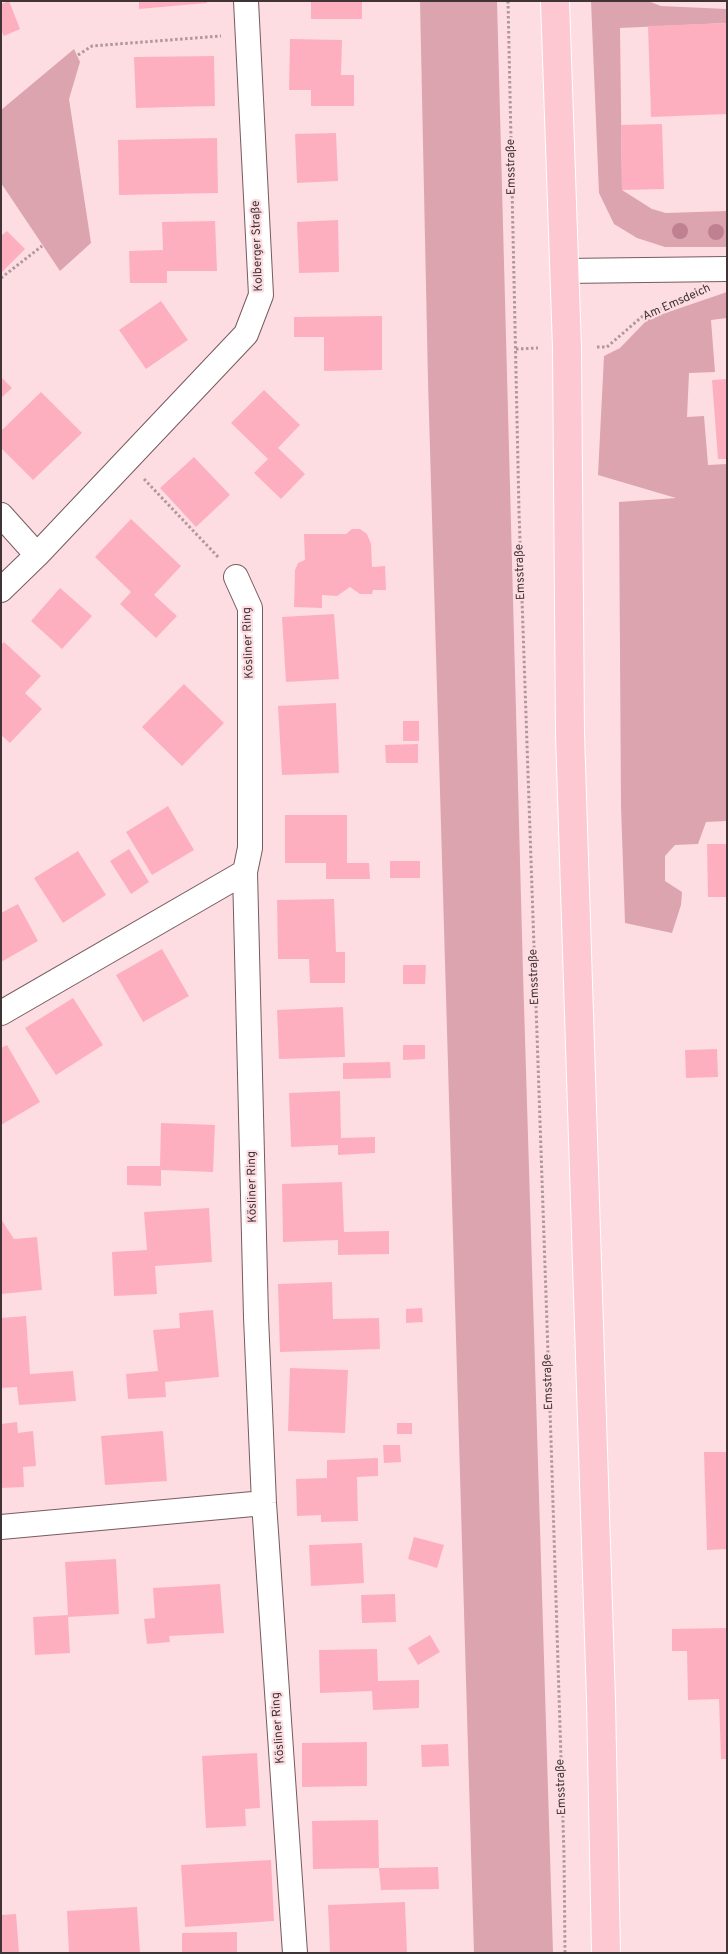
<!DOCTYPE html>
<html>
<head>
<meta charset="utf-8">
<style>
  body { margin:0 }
  #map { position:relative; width:728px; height:1954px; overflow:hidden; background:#fddde2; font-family:Overpass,sans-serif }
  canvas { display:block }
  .frame { position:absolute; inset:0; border:2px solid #413437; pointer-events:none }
</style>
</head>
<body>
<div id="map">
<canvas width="728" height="1954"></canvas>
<div class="frame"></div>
</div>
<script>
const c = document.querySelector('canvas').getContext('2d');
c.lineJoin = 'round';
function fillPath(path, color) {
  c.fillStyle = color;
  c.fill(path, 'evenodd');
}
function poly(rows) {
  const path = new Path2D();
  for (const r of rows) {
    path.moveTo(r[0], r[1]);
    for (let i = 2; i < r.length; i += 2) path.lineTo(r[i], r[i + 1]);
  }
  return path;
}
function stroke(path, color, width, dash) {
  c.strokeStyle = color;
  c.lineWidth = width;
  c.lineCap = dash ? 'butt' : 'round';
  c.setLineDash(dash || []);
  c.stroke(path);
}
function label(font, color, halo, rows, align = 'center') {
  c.font = font + ' Overpass,sans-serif';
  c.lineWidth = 4.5;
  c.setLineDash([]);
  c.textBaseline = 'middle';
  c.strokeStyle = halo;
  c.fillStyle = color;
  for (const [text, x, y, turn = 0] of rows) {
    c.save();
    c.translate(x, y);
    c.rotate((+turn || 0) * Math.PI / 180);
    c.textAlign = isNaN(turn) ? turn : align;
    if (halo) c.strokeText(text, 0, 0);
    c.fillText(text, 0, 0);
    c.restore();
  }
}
const green = poly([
  [420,1,497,1,523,973,553,1953,474,1953,428,381],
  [591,1,648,1,661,6,727,9,727,23,620,28,622,190,652,209,666,213,727,211,727,247,665,247,637,238,614,224,599,193],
  [74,49,80,62,69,99,91,243,60,271,1,183,1,110],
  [727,292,727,318,711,320,715,372,689,373,687,417,704,416,708,465,727,464,727,821,706,822,698,844,675,845,665,856,665,881,682,892,681,905,672,933,625,923,621,806,619,502,676,498,598,475,604,356,620,348,648,319]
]);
const building = poly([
  [9,1,20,29,4,36,1,30,1,4],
  [139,1,207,1,207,3,139,9],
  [311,1,362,1,362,19,311,19],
  [727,23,727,114,651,117,648,26],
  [290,39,342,40,341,75,354,75,354,106,311,106,311,90,289,90],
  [214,56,215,106,136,108,134,57],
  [662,124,664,189,622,190,621,125],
  [336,133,338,181,297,183,295,134],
  [217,138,218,193,119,195,118,140],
  [338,220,339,272,299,273,297,222],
  [215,221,217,271,167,271,167,283,130,283,129,251,163,250,162,222],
  [7,231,25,249,1,273,1,236],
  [161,301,188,340,146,369,119,330],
  [382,316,382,370,324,371,324,337,294,337,294,317],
  [1,377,12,388,1,398],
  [727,379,727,459,718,459,712,380],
  [264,390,300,425,278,448,305,474,281,499,254,473,268,459,231,423],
  [41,392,82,433,33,480,1,448,1,431],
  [194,457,230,495,196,527,160,488],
  [131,519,181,566,154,595,177,616,156,638,120,604,131,592,95,557],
  [352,529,360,529,367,534,371,544,372,567,385,566,386,590,373,590,372,594,360,594,350,587,337,596,322,595,322,608,294,607,295,570,298,563,305,560,304,534,346,534],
  [60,588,92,616,62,649,31,621],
  [334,614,339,679,286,682,282,617],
  [4,642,41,676,25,693,42,709,10,743,1,735,1,645],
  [184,684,224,723,182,766,142,727],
  [336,703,339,773,282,775,278,706],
  [403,721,419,721,419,741,403,741],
  [418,744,418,763,386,763,385,745],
  [168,806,194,850,152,875,126,832],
  [285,815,347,815,347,863,369,863,370,879,326,879,326,863,285,863],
  [707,844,727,844,727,897,708,897],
  [129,849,149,882,131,894,110,861],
  [78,851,106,895,63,923,34,878],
  [390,861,420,861,420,878,390,878],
  [334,899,336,952,345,952,345,983,310,983,309,959,278,959,277,900],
  [18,904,38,941,1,962,1,913],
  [162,949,189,996,143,1022,116,975],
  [403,965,426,965,425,984,403,984],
  [73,998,103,1045,56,1075,25,1028],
  [343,1007,345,1057,279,1059,277,1010],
  [7,1045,40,1102,1,1125,1,1048],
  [403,1045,425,1045,425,1059,403,1060],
  [717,1049,718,1077,686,1078,685,1050],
  [390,1062,391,1078,343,1079,343,1063],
  [340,1091,341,1138,375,1137,375,1153,338,1155,338,1145,291,1147,289,1093],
  [161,1123,215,1125,213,1172,161,1170,161,1186,127,1185,127,1166,160,1166],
  [342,1182,344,1232,389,1231,389,1254,338,1255,338,1240,283,1242,282,1184],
  [209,1208,212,1262,155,1266,157,1294,114,1296,112,1252,147,1250,144,1212],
  [1,1219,14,1239,37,1237,42,1290,1,1294],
  [332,1282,333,1319,379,1318,380,1349,280,1352,278,1284],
  [422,1308,423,1322,406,1323,406,1309],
  [213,1310,219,1377,165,1382,166,1397,128,1399,126,1374,158,1371,153,1330,180,1328,179,1313],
  [26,1316,30,1374,73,1371,76,1401,19,1405,17,1387,1,1388,1,1318],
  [290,1368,348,1370,345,1433,288,1431],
  [17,1422,18,1433,33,1431,36,1466,23,1467,24,1487,1,1488,1,1424],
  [397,1423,412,1423,412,1434,397,1434],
  [163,1431,167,1481,105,1485,101,1436],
  [383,1445,400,1445,401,1462,384,1463],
  [704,1452,727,1452,727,1549,707,1550],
  [378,1458,378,1476,357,1477,358,1521,321,1522,321,1515,297,1516,296,1479,327,1478,327,1460],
  [414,1537,444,1545,437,1568,408,1559],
  [362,1543,364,1583,311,1586,309,1545],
  [116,1559,119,1614,68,1617,70,1653,35,1655,33,1617,68,1615,65,1562],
  [220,1584,224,1633,169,1636,170,1642,147,1644,144,1619,155,1618,153,1588],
  [395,1594,396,1622,362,1623,361,1595],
  [727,1628,727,1759,721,1759,719,1699,688,1700,687,1651,672,1651,672,1629],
  [430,1635,440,1652,418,1665,408,1648],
  [377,1649,378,1681,419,1680,419,1708,373,1710,372,1691,320,1693,319,1650],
  [367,1742,367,1786,302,1787,302,1743],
  [448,1744,449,1766,422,1767,421,1745],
  [257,1753,260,1808,245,1809,246,1826,206,1828,202,1756],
  [378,1820,379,1868,313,1869,312,1821],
  [271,1860,274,1921,185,1927,181,1865],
  [438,1867,439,1889,381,1890,379,1868],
  [405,1902,407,1953,330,1953,328,1905],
  [137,1907,140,1953,69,1953,67,1911],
  [16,1914,19,1953,1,1953,1,1915],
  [237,1932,237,1953,182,1953,182,1933]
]);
const path = poly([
  [508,1,519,512,551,1440,564,1854,565,1953],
  [78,55,92,46,221,36],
  [1,278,42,246],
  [597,347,607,347,644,315,691,298],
  [516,349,538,348],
  [144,479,219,558]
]);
const minor = poly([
  [564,271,727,269],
  [1,515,37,555],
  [236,577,250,608,250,848,245,872,256,1317,264,1503,295,1953],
  [1,590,37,555,246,334,261,295,246,1],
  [1,1013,245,872],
  [1,1527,264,1503]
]);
const primary = poly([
  [555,1,567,348,570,734,601,1700,606,1953]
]);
const trees = [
  [680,231],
  [716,232]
];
const streetNames = [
  ["Emsstraße",512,167,-91],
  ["Kolberger Straße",258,246,-92],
  ["Am Emsdeich",677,303,-24],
  ["Emsstraße",521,572,-92],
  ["Kösliner Ring",249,643,-92],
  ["Emsstraße",535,977,-92],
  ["Kösliner Ring",253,1187,-91],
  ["Emsstraße",549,1382,-92],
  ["Kösliner Ring",279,1728,-94],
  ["Emsstraße",562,1787,-92]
];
fillPath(green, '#dca4ae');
fillPath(building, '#feafbf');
stroke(minor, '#765b60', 26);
stroke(primary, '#fff', 30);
stroke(path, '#af979b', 3, [2.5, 2.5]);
stroke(minor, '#fff', 24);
stroke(primary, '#fec8d3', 28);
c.fillStyle = '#bf8090';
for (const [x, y] of trees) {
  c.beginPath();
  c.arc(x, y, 8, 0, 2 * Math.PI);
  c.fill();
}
label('12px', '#413437', '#fddde2', streetNames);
</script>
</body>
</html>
